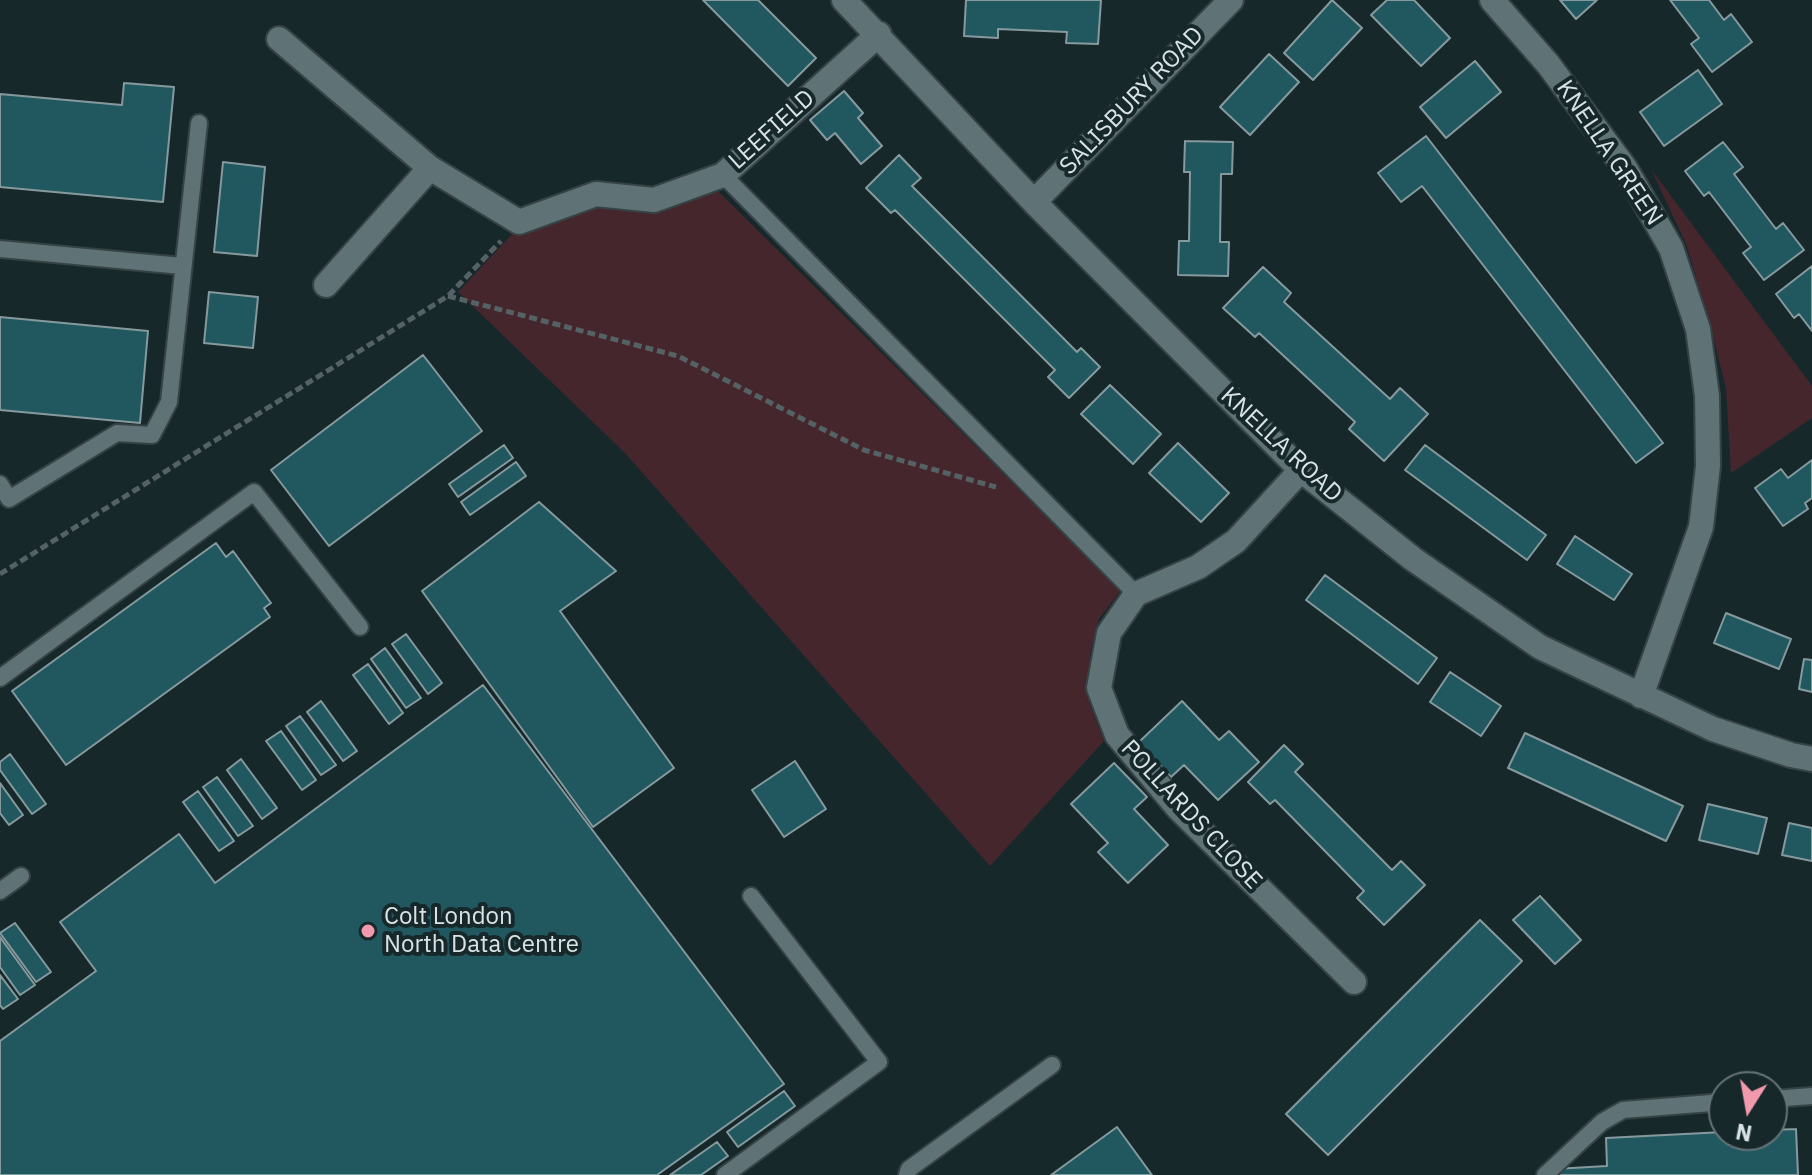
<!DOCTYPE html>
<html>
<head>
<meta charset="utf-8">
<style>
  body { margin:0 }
  #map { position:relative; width:1812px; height:1175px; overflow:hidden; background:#17282b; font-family:"IBM Plex Sans",sans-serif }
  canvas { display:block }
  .north { position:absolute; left:1708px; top:1071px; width:80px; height:80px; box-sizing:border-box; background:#17282b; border:2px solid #657375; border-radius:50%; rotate:191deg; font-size:22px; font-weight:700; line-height:32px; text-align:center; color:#d9e3e5 }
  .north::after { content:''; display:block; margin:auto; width:28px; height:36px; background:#f29aad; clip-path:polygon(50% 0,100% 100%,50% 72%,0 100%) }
</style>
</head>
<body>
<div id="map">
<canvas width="1812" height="1175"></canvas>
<div class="north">N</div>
</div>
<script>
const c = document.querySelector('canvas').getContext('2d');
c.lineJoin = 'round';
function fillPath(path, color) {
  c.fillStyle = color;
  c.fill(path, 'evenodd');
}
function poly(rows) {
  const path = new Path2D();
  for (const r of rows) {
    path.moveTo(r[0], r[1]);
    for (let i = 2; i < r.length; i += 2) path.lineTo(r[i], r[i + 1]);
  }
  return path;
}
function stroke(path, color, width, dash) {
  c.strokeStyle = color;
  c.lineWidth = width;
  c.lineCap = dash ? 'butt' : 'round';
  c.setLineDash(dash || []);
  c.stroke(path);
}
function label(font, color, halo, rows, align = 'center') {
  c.font = font + ' "IBM Plex Sans",sans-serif';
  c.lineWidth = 8;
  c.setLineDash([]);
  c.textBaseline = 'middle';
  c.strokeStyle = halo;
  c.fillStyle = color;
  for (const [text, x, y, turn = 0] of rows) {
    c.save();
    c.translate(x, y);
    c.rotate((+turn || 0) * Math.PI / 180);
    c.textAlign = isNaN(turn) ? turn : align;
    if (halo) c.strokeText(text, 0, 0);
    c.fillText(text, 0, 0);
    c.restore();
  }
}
const green = poly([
  [1651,169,1812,386,1812,418,1731,473,1726,389,1711,328,1686,244],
  [717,190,1121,590,1099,619,1090,654,1089,702,1104,741,990,866,624,452,458,292,515,231,593,204]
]);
const building = poly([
  [703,0,758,0,816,58,788,86,703,0],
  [966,0,1101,0,1098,44,1066,43,1067,32,998,29,998,38,964,36,966,0],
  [1332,0,1362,28,1313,80,1284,53,1332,0],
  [1387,0,1414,0,1450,38,1421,66,1371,15,1387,0],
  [1560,0,1597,0,1576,19,1560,0],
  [1670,0,1709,0,1724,20,1731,14,1752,42,1712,72,1691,44,1699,38,1670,0],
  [1269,54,1299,82,1250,135,1220,107,1269,54],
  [1475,61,1501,92,1446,138,1420,107,1475,61],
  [1698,70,1722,104,1664,146,1640,112,1698,70],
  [124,83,174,87,163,202,0,187,0,94,122,105,124,83],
  [844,91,863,113,858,118,882,146,861,164,835,133,827,140,810,120,844,91],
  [1426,136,1663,443,1636,463,1422,186,1401,202,1378,173,1426,136],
  [1185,141,1233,142,1232,174,1221,174,1220,242,1229,242,1228,276,1178,275,1179,241,1189,241,1190,172,1184,172,1185,141],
  [1723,142,1743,167,1734,174,1776,229,1783,223,1804,250,1764,280,1743,253,1751,247,1709,192,1704,196,1685,171,1723,142],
  [899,155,921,178,912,186,1077,352,1081,348,1100,367,1069,398,1048,377,1055,370,895,210,891,213,866,188,899,155],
  [223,162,265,167,257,256,214,252,223,162],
  [1812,266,1812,331,1799,314,1794,318,1776,294,1812,266],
  [1263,267,1291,293,1284,302,1390,399,1400,388,1428,414,1384,461,1349,429,1355,422,1259,333,1255,337,1223,308,1263,267],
  [209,292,258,297,253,348,204,343,209,292],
  [0,317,148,331,140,423,0,410,0,317],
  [423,355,482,431,329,546,271,470,423,355],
  [1110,385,1161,434,1133,464,1081,414,1110,385],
  [1178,443,1229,493,1201,522,1149,473,1178,443],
  [504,445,513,458,458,497,449,484,504,445],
  [1425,445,1546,535,1527,560,1405,470,1425,445],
  [1812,460,1812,498,1805,503,1808,509,1783,526,1755,488,1781,469,1788,478,1812,460],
  [516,462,526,476,470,515,461,502,516,462],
  [539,502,616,571,560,611,674,768,593,827,422,591,539,502],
  [1575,536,1632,574,1614,600,1557,564,1575,536],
  [216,543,226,557,233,551,271,603,264,608,270,617,66,765,12,691,216,543],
  [1325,575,1437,658,1418,684,1306,600,1325,575],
  [1726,613,1791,639,1779,669,1714,643,1726,613],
  [406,634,442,683,428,694,392,644,406,634],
  [385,648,421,698,406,708,371,659,385,648],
  [1804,659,1812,660,1812,692,1799,689,1804,659],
  [368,664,403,713,389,724,353,675,368,664],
  [1450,672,1501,706,1481,736,1430,702,1450,672],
  [483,685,784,1084,657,1175,0,1175,0,1041,96,971,60,922,179,834,215,883,483,685],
  [321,701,357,751,343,761,307,712,321,701],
  [1182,701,1219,740,1229,731,1259,762,1218,800,1184,765,1171,777,1138,743,1182,701],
  [300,716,336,765,321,775,286,726,300,716],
  [281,731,316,780,302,790,266,741,281,731],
  [1525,733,1683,806,1666,841,1508,768,1525,733],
  [1284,745,1303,764,1295,772,1392,870,1401,861,1425,885,1384,925,1357,898,1364,891,1275,800,1270,804,1248,782,1284,745],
  [10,754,46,804,32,814,0,770,0,762,10,754],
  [241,759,277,808,262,819,227,770,241,759],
  [795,761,826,809,784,837,752,790,795,761],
  [1114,763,1147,797,1134,809,1168,845,1128,883,1098,852,1108,843,1071,804,1114,763],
  [217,777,253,826,238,836,203,787,217,777],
  [0,783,23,815,9,825,0,813,0,783],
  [198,791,234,841,219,851,183,802,198,791],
  [1708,804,1767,818,1758,854,1699,840,1708,804],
  [1789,823,1812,828,1812,861,1782,855,1789,823],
  [1540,896,1581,940,1555,964,1513,920,1540,896],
  [1480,920,1522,961,1328,1155,1286,1114,1480,920],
  [15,923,51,972,36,982,0,933,15,923],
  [0,937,35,985,20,995,0,967,0,937],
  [0,975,18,999,3,1009,0,1005,0,975],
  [784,1091,795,1106,738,1147,727,1132,784,1091],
  [1117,1127,1152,1175,1051,1175,1117,1127],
  [1796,1129,1798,1175,1555,1175,1554,1169,1607,1166,1606,1138,1724,1132,1724,1135,1772,1135,1772,1130,1796,1129],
  [717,1142,728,1156,701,1175,670,1175,717,1142]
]);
const path = poly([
  [448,296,678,356,864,450,996,487],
  [0,574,448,296,501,241]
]);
const lane = poly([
  [723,175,1136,594],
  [0,249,182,266],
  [0,484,9,499,117,433,152,435,169,402,199,123],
  [0,678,254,492,360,627],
  [0,891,21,876],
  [1772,1099,1812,1096],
  [725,1175,879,1062,751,896],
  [907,1175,909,1169,1052,1065],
  [1545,1175,1602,1122,1623,1110,1724,1102]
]);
const street = poly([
  [844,0,1034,202,1301,470,1413,559,1540,647,1713,729,1791,755,1812,759],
  [1492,0,1548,64,1625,168,1671,248,1698,329,1707,396,1708,466,1701,527,1641,696],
  [279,39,430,168,519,222,596,194,654,200,723,175,879,34],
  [1034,202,1231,0],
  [326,285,430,168],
  [1301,470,1236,541,1198,567,1136,594,1109,633,1099,688,1117,735,1178,808,1354,982]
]);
const markers = [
  [368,931,8,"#f29aad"]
];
const streetNames = [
  ["SALISBURY ROAD",1132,101,-46],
  ["LEEFIELD",772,130,-42],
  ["KNELLA GREEN",1609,153,56],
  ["KNELLA ROAD",1281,445,43],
  ["POLLARDS CLOSE",1191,815,47]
];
const poiNames = [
  ["Colt London",384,917],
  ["North Data Centre",384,945]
];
fillPath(green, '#44262c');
fillPath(building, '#215860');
stroke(building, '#869a9d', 2);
stroke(lane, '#364345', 20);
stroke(street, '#364345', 28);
stroke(path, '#546265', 5, [8, 4]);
stroke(lane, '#5f7275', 16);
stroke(street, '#5f7275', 24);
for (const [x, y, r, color] of markers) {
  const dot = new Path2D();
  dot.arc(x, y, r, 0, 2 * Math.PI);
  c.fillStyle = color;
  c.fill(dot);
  stroke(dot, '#17282b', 3);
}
label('24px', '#d9e3e5', '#17282b', streetNames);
label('24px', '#d9e3e5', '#17282b', poiNames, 'left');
</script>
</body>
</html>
